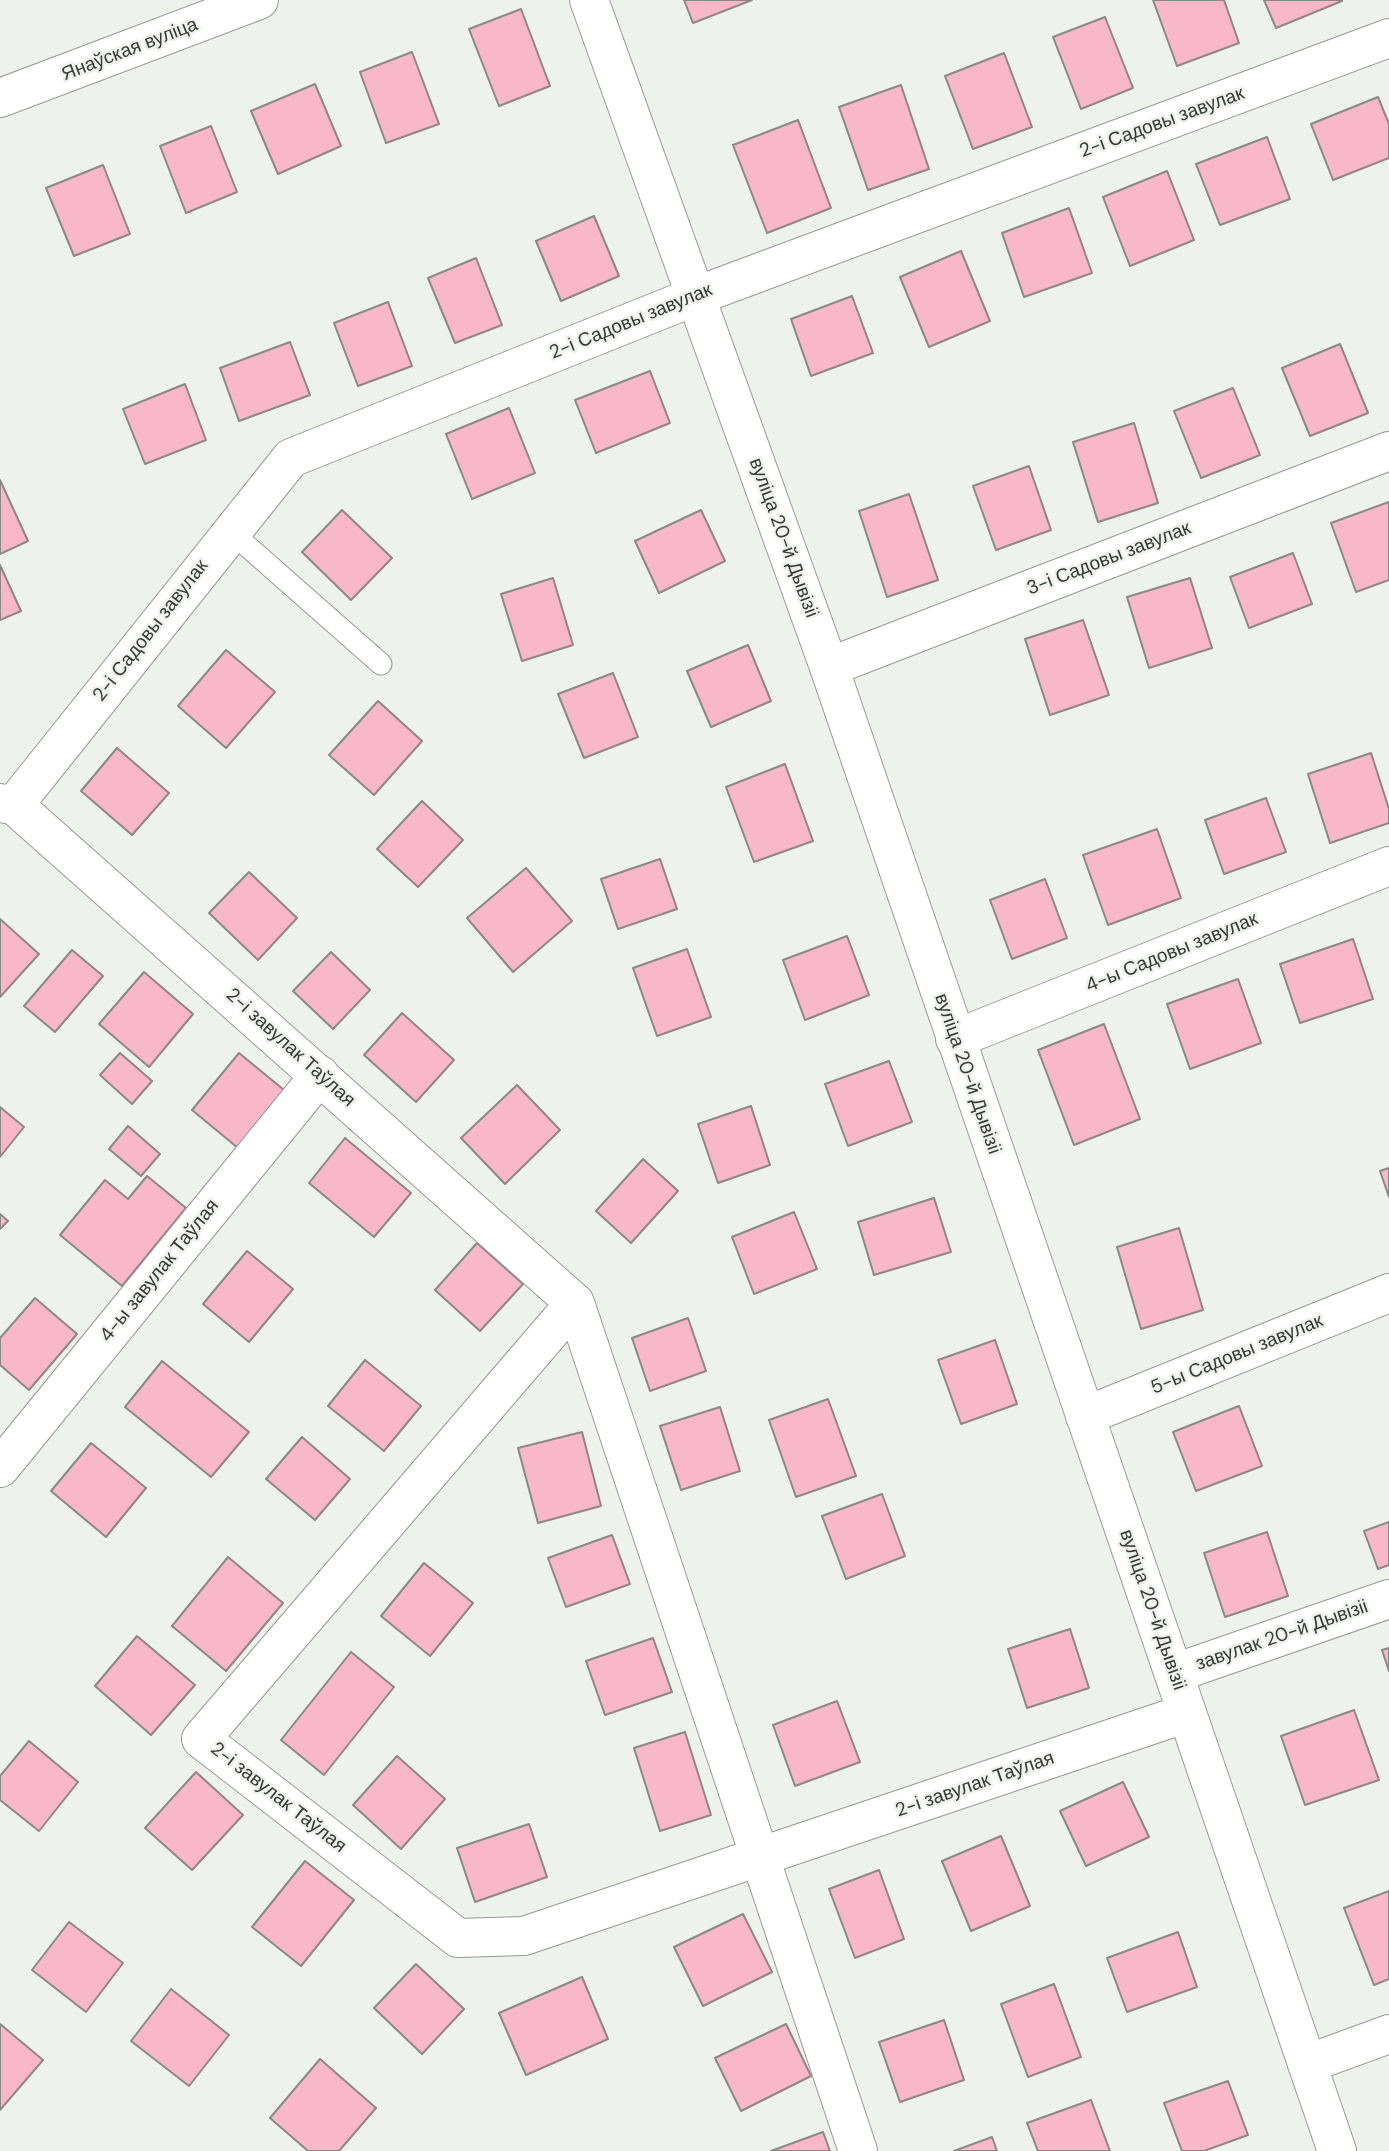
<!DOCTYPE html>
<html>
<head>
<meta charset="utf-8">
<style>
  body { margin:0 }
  canvas { display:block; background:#eef2ec }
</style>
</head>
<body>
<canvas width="1389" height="2151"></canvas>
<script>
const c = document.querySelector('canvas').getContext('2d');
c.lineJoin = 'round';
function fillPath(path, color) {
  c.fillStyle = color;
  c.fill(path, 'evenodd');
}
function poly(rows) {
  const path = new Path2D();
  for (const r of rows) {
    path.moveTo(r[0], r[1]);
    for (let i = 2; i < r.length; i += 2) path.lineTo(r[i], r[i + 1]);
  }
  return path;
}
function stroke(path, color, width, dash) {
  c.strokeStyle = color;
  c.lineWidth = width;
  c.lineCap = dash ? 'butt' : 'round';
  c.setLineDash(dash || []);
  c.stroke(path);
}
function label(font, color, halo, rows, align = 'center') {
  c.font = font + ' "DM Sans",sans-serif';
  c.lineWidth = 5;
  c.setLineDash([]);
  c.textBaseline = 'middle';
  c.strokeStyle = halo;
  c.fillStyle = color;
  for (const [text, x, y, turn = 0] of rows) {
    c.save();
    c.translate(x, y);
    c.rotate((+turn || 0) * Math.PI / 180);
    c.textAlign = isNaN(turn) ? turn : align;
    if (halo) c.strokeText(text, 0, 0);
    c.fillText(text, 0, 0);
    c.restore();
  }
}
const building = poly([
  [684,0,752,0,693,23,684,0],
  [1153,0,1224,0,1239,43,1177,66,1153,0],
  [1264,0,1342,0,1342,1,1276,28,1264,0],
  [521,9,550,86,499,106,469,29,521,9],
  [1105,17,1133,88,1081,109,1053,37,1105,17],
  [412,52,439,124,386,143,360,72,412,52],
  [1004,53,1032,127,973,149,945,76,1004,53],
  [315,84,341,146,278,174,251,111,315,84],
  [901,85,929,169,868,190,839,107,901,85],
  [1378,97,1389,124,1389,158,1333,180,1311,124,1378,97],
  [798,120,831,208,767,233,733,145,798,120],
  [211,126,237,192,186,213,160,146,211,126],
  [1267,137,1290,199,1220,225,1196,164,1267,137],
  [103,165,130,234,74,256,46,188,103,165],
  [1167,171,1194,240,1130,266,1103,197,1167,171],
  [1069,208,1092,273,1024,297,1002,233,1069,208],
  [594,216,619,276,561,301,536,241,594,216],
  [961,251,990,321,929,347,900,277,961,251],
  [476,258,502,325,455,343,428,278,476,258],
  [852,296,873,353,811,376,791,319,852,296],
  [388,302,412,366,358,386,334,323,388,302],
  [290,342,310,395,239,421,220,368,290,342],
  [1340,344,1368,413,1310,436,1282,368,1340,344],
  [650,371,670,423,596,453,575,400,650,371],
  [185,384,206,440,145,464,123,409,185,384],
  [1233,388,1260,455,1201,478,1174,411,1233,388],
  [509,408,535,473,472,499,446,434,509,408],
  [1134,423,1158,503,1098,522,1073,442,1134,423],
  [1029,466,1051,530,996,550,973,486,1029,466],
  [0,480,28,541,0,554,0,480],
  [909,494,938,580,887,597,859,511,909,494],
  [1389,502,1389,580,1356,592,1331,523,1389,502],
  [342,510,392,558,351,600,302,552,342,510],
  [701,510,725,561,659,593,635,541,701,510],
  [1293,553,1312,604,1249,628,1230,577,1293,553],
  [0,565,21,611,0,620,0,565],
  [553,578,573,645,522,661,501,594,553,578],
  [1190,578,1212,648,1149,668,1127,597,1190,578],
  [1083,620,1109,695,1050,715,1025,639,1083,620],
  [748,645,771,701,711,727,687,671,748,645],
  [226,650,275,692,226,748,178,706,226,650],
  [613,673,638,737,584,758,558,694,613,673],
  [378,701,422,741,374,795,329,755,378,701],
  [117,748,169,793,132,835,81,791,117,748],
  [1371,753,1389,809,1389,823,1330,843,1308,774,1371,753],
  [785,764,813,841,754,862,726,787,785,764],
  [1266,798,1286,852,1224,874,1205,820,1266,798],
  [422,801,463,840,418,887,377,849,422,801],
  [1157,829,1181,898,1108,925,1083,855,1157,829],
  [660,859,677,909,618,929,601,879,660,859],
  [526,868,572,921,513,972,467,918,526,868],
  [249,872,297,918,258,960,209,913,249,872],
  [1045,879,1067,938,1012,959,990,900,1045,879],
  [0,919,39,954,0,997,0,919],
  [847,936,869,995,805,1020,783,960,847,936],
  [1353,939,1373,999,1300,1023,1280,964,1353,939],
  [687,949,711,1017,657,1036,633,968,687,949],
  [72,950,103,976,55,1032,24,1006,72,950],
  [331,952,370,990,333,1029,293,991,331,952],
  [144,972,193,1014,149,1067,99,1024,144,972],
  [1238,979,1261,1043,1190,1069,1167,1004,1238,979],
  [402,1013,454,1060,416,1102,364,1055,402,1013],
  [1104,1024,1140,1119,1074,1145,1038,1050,1104,1024],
  [120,1053,152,1081,132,1104,100,1075,120,1053],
  [239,1053,284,1090,238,1148,192,1110,239,1053],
  [889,1061,912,1122,848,1146,825,1084,889,1061],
  [517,1085,560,1130,505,1184,461,1138,517,1085],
  [751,1106,770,1165,718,1183,698,1124,751,1106],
  [0,1107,24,1127,0,1157,0,1107],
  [128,1126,160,1154,141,1176,109,1149,128,1126],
  [345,1138,411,1193,374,1237,309,1183,345,1138],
  [643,1159,678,1191,631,1243,596,1211,643,1159],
  [1389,1168,1389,1197,1380,1171,1389,1168],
  [147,1176,186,1208,122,1286,60,1235,105,1180,128,1199,147,1176],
  [934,1198,951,1252,874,1275,858,1222,934,1198],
  [794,1212,817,1269,754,1294,732,1237,794,1212],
  [0,1214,8,1221,0,1229,0,1214],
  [1179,1228,1203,1310,1141,1329,1117,1247,1179,1228],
  [477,1243,523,1284,480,1331,435,1290,477,1243],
  [247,1251,293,1289,249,1342,203,1304,247,1251],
  [35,1298,77,1334,29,1390,0,1365,0,1338,35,1298],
  [688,1318,706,1371,650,1391,632,1338,688,1318],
  [995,1340,1017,1404,961,1424,938,1360,995,1340],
  [365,1360,421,1406,384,1451,328,1406,365,1360],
  [162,1361,249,1432,211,1477,125,1407,162,1361],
  [828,1399,856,1476,796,1497,769,1420,828,1399],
  [1239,1406,1262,1466,1196,1491,1173,1432,1239,1406],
  [720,1407,740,1471,681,1490,660,1426,720,1407],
  [582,1432,601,1506,538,1523,518,1448,582,1432],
  [302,1437,350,1479,315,1520,266,1479,302,1437],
  [91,1443,146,1488,106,1537,51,1491,91,1443],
  [882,1494,905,1556,846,1579,822,1516,882,1494],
  [1389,1522,1389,1565,1378,1569,1364,1531,1389,1522],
  [1267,1532,1288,1596,1225,1617,1204,1553,1267,1532],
  [612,1535,630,1584,566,1607,548,1558,612,1535],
  [228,1557,283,1603,226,1671,172,1626,228,1557],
  [424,1563,473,1603,430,1656,381,1616,424,1563],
  [1070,1629,1089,1688,1027,1708,1008,1649,1070,1629],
  [137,1636,195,1685,151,1735,95,1686,137,1636],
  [653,1638,672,1692,605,1715,586,1661,653,1638],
  [1389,1648,1389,1671,1382,1650,1389,1648],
  [351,1652,394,1687,324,1775,281,1740,351,1652],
  [837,1701,860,1762,795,1786,773,1725,837,1701],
  [1354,1710,1379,1780,1305,1805,1281,1736,1354,1710],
  [685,1732,711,1815,660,1831,634,1748,685,1732],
  [29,1741,78,1782,39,1831,0,1800,0,1776,29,1741],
  [397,1756,445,1799,401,1849,353,1805,397,1756],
  [196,1772,243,1815,192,1870,145,1828,196,1772],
  [1123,1782,1149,1837,1086,1866,1060,1811,1123,1782],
  [529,1824,547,1877,475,1902,457,1848,529,1824],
  [1001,1836,1030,1906,971,1931,942,1861,1001,1836],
  [305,1861,354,1900,301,1966,252,1927,305,1861],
  [879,1870,904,1939,855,1958,829,1889,879,1870],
  [1389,1891,1389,1979,1374,1985,1344,1908,1389,1891],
  [743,1914,772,1972,703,2006,674,1947,743,1914],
  [69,1922,123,1963,86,2012,32,1970,69,1922],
  [1178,1932,1197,1987,1127,2012,1107,1958,1178,1932],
  [416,1964,464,2009,422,2054,374,2008,416,1964],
  [582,1977,608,2039,526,2075,499,2013,582,1977],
  [1054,1984,1081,2057,1028,2077,1001,2004,1054,1984],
  [171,1989,229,2035,189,2086,131,2041,171,1989],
  [944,2020,964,2080,900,2102,879,2042,944,2020],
  [0,2024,43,2060,0,2110,0,2024],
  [786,2024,811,2076,741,2111,715,2058,786,2024],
  [320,2059,376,2108,339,2151,308,2151,270,2118,320,2059],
  [1228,2081,1248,2135,1204,2151,1182,2151,1164,2103,1228,2081],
  [1091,2100,1110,2151,1038,2151,1027,2123,1091,2100],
  [823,2132,830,2151,771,2151,823,2132],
  [992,2137,997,2151,954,2151,992,2137]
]);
const service = poly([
  [230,531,381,664]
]);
const minor = poly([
  [829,667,1389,451],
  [0,803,14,805,575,1303,858,2151],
  [14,805,291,458,696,296,1389,38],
  [955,1039,1389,866],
  [575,1303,201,1739,458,1938,524,1936,1187,1713],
  [1085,1416,1389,1293],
  [0,1468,320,1075],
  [1175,1673,1389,1599],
  [1307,2064,1389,2034]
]);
const tertiary = poly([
  [589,0,829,667,1337,2151],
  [0,98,259,0]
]);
const streetNames = [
  ["Янаўская вуліца",130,50,-21],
  ["2-і Садовы завулак",1162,123,-20],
  ["2-і Садовы завулак",631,322,-22],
  ["вуліца 20-й Дывізіі",783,538,70],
  ["3-і Садовы завулак",1109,559,-21],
  ["2-і Садовы завулак",151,631,-52],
  ["4-ы Садовы завулак",1172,953,-22],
  ["2-і завулак Таўлая",290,1048,42],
  ["вуліца 20-й Дывізіі",967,1074,71],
  ["4-ы завулак Таўлая",160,1271,-51],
  ["5-ы Садовы завулак",1237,1355,-22],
  ["вуліца 20-й Дывізіі",1152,1610,71],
  ["завулак 20-й Дывізіі",1282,1636,-19],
  ["2-і завулак Таўлая",975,1785,-19],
  ["2-і завулак Таўлая",278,1798,38]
];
fillPath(building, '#f9b8ca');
stroke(building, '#8e8788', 2);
stroke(service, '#969a94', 23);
stroke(minor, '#969a94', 40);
stroke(tertiary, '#969a94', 40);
stroke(service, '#fff', 21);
stroke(minor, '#fff', 38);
stroke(tertiary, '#fff', 38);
label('19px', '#373836', '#eef2ec', streetNames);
</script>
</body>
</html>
